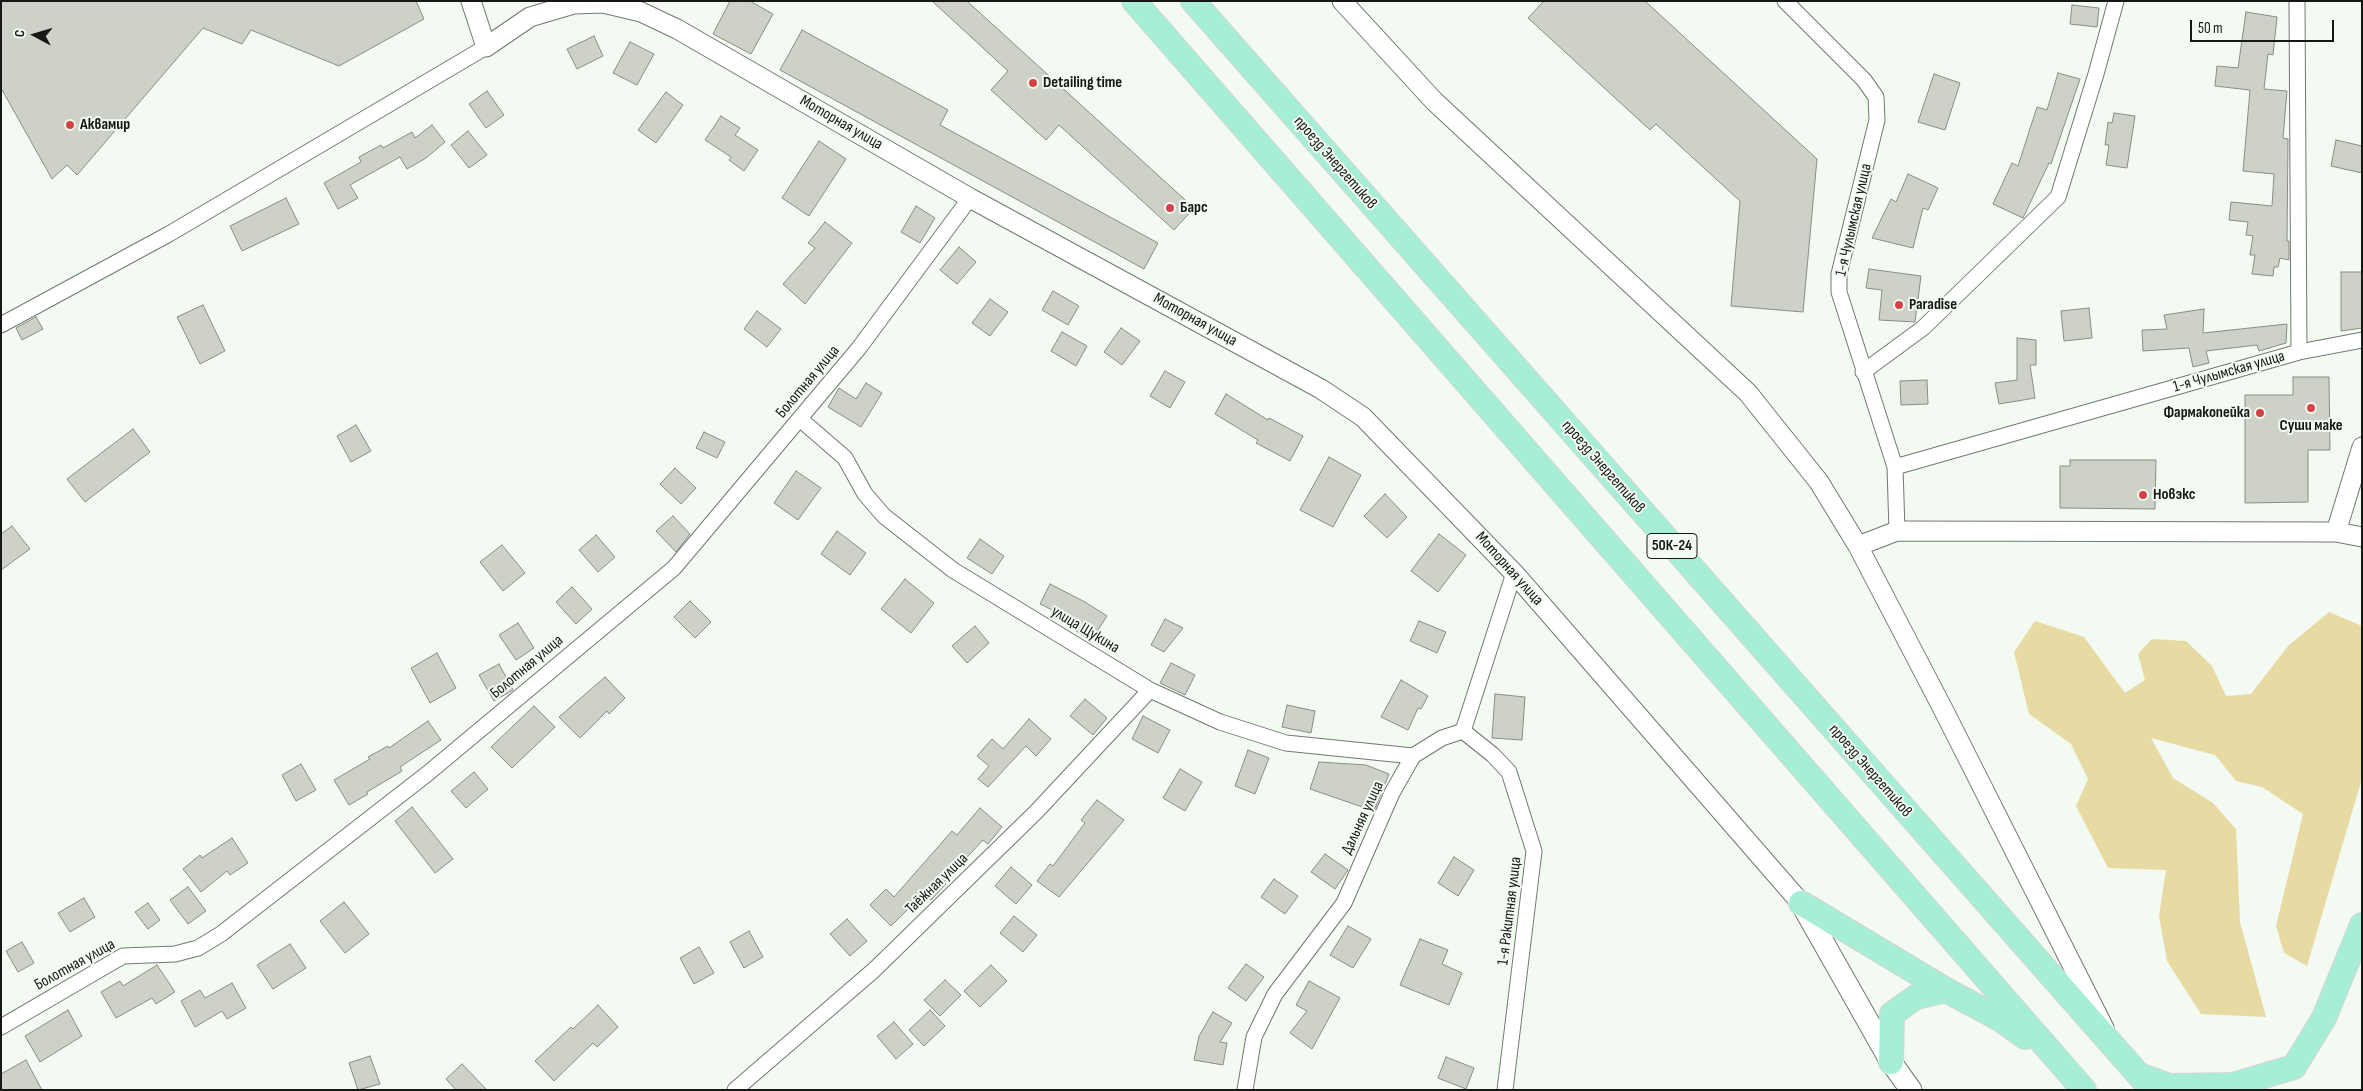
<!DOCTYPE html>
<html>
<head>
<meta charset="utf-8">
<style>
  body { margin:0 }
  #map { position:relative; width:2363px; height:1091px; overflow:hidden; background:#f2faf2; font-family:"Sofia Sans Condensed",sans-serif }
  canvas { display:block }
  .frame { position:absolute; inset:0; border:2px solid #151815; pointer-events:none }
  .north { position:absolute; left:10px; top:10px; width:50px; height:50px; -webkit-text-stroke:4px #f2faf2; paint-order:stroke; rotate:276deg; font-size:14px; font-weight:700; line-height:20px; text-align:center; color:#151815 }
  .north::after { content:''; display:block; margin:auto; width:18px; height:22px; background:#151815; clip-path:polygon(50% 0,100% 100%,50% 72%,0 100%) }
  .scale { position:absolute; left:2190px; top:20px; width:144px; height:22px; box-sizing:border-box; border:2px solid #151815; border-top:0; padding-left:6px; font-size:15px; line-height:18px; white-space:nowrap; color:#151815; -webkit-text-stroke:4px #f2faf2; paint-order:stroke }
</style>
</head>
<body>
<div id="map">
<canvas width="2363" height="1091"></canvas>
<div class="frame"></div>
<div class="north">С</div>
<div class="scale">50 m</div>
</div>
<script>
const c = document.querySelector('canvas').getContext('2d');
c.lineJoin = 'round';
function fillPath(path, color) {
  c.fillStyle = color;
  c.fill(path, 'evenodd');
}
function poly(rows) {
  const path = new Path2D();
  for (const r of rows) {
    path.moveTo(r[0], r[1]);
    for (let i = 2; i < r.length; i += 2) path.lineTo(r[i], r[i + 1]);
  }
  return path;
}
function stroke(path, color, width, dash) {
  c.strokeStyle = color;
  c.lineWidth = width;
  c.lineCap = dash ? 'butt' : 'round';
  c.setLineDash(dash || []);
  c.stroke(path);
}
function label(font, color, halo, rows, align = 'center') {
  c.font = font + ' "Sofia Sans Condensed",sans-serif';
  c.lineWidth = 4;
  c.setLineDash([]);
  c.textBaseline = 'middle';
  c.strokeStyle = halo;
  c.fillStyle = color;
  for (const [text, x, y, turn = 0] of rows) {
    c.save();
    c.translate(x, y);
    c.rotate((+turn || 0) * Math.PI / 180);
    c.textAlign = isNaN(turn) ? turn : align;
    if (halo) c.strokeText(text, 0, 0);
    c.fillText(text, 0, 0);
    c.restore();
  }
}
const green = poly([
  [2329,612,2362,626,2362,778,2307,966,2284,953,2276,926,2303,814,2262,787,2236,781,2215,755,2151,738,2173,778,2213,803,2236,829,2240,922,2266,1017,2201,1014,2167,961,2159,916,2166,870,2108,868,2076,806,2088,779,2071,744,2029,714,2014,652,2035,621,2084,637,2125,693,2145,680,2138,654,2152,639,2186,641,2212,666,2226,696,2251,694,2288,646]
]);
const building = poly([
  [1,1,416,1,424,19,339,66,251,30,242,44,203,28,77,175,67,165,52,179,1,88,1,1],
  [730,1,750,1,773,14,751,54,713,34,730,1],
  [932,1,967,1,1194,208,1174,230,1059,125,1046,140,991,90,1008,71,932,1],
  [1544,1,1645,1,1817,159,1803,312,1731,306,1740,201,1656,124,1650,130,1528,18,1544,1],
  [2072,5,2099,8,2097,27,2070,24,2072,5],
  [2246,12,2277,17,2273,55,2268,54,2264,89,2287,91,2283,138,2288,139,2287,241,2289,241,2289,260,2280,258,2278,267,2274,267,2273,276,2252,274,2255,255,2250,255,2253,236,2246,235,2248,222,2229,220,2231,202,2272,206,2274,174,2243,171,2250,90,2215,86,2217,66,2238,68,2246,12],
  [802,30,948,110,940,125,1158,243,1144,269,780,70,802,30],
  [594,36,603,56,577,69,567,49,594,36],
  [630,42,654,54,637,85,613,73,630,42],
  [2058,73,2080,79,2051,164,2049,163,2023,218,1993,204,2012,163,2018,166,2037,107,2047,110,2058,73],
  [1934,74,1960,83,1945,130,1918,122,1934,74],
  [487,91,504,115,486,128,469,104,487,91],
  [666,92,683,105,656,143,638,130,666,92],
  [2114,113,2135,116,2127,168,2106,165,2109,145,2105,145,2108,122,2112,123,2114,113],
  [721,116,740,128,735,135,758,150,744,171,729,160,731,157,705,140,721,116],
  [432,125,445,142,426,158,407,169,400,157,350,185,358,198,338,209,324,183,361,162,359,157,381,145,383,148,412,132,415,138,432,125],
  [468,131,487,155,469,168,451,145,468,131],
  [2336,140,2362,146,2362,173,2331,166,2336,140],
  [819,141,846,159,809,216,782,198,819,141],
  [1908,174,1938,188,1928,210,1923,208,1913,248,1872,238,1891,199,1896,202,1908,174],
  [286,198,299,224,242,251,230,226,286,198],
  [916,206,935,218,920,243,901,232,916,206],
  [825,222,852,243,805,304,783,284,815,248,808,243,825,222],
  [959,247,976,262,957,284,940,270,959,247],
  [1869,269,1921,276,1915,322,1879,320,1882,290,1866,288,1869,269],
  [2341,272,2362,272,2362,328,2341,331,2341,272],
  [1053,291,1079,306,1068,325,1042,310,1053,291],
  [990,299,1008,312,990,336,972,323,990,299],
  [203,305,225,351,200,364,177,317,203,305],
  [2089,308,2092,338,2064,341,2061,311,2089,308],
  [2204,309,2203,333,2287,324,2286,343,2259,351,2257,345,2206,351,2209,363,2193,367,2189,348,2143,351,2142,330,2167,329,2164,315,2204,309],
  [757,311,781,329,767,347,744,329,757,311],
  [36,317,43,329,22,340,16,328,36,317],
  [1121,328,1140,341,1122,365,1104,352,1121,328],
  [1062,332,1087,346,1076,366,1051,351,1062,332],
  [2017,338,2036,340,2036,365,2030,365,2035,398,1999,404,1995,383,2017,380,2017,338],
  [1165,371,1185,382,1170,408,1150,396,1165,371],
  [2293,377,2329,377,2330,450,2308,450,2308,502,2245,503,2245,395,2293,395,2293,377],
  [1927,380,1928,404,1901,405,1900,381,1927,380],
  [866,383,882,393,861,427,828,407,839,388,856,399,866,383],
  [1226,394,1268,420,1269,418,1303,436,1290,461,1256,443,1258,440,1215,414,1226,394],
  [356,425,371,451,351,462,337,436,356,425],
  [133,429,150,452,85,502,67,479,133,429],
  [704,432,725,442,717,458,696,448,704,432],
  [1329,457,1361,475,1333,527,1300,510,1329,457],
  [2070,460,2156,460,2155,509,2060,508,2060,466,2070,466,2070,460],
  [675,468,696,488,681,504,660,484,675,468],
  [796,471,821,488,798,520,774,503,796,471],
  [1385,494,1407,517,1387,538,1364,516,1385,494],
  [673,516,690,534,676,552,656,531,673,516],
  [12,526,30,549,1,570,1,534,12,526],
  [837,531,866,553,850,575,821,554,837,531],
  [1439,534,1466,555,1438,592,1411,571,1439,534],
  [596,535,615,557,598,572,579,550,596,535],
  [980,539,1004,556,992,574,967,558,980,539],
  [502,545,525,573,503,591,480,562,502,545],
  [905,579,934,603,911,633,881,609,905,579],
  [1050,584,1085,602,1107,616,1091,641,1073,629,1077,622,1040,604,1050,584],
  [572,587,592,609,576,624,556,602,572,587],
  [690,601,711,622,695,638,674,617,690,601],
  [1165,619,1183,628,1164,652,1151,645,1165,619],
  [1419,621,1446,632,1437,653,1410,641,1419,621],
  [518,623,534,648,516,660,499,635,518,623],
  [975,626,989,643,967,663,952,646,975,626],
  [437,653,456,688,430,703,411,668,437,653],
  [1171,663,1195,675,1185,695,1160,683,1171,663],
  [499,664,513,690,494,701,479,675,499,664],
  [605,677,625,698,609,714,607,711,580,738,559,717,605,677],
  [1401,680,1428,696,1421,709,1418,708,1408,730,1381,717,1401,680],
  [1495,694,1525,697,1522,740,1492,738,1495,694],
  [1085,699,1107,718,1093,735,1070,716,1085,699],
  [1287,705,1315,711,1311,733,1282,727,1287,705],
  [534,706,555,727,512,768,491,747,534,706],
  [1143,716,1170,730,1158,753,1132,739,1143,716],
  [1029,719,1051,739,1036,756,1026,746,988,787,978,779,989,766,977,756,992,739,1003,749,1029,719],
  [428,721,441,740,400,767,402,771,367,792,368,794,349,805,334,780,370,759,368,757,388,746,389,748,428,721],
  [1248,750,1269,758,1255,794,1235,786,1248,750],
  [1319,762,1366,765,1389,774,1374,811,1310,789,1319,762],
  [301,764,316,790,296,801,282,775,301,764],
  [1180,769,1202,782,1185,811,1163,798,1180,769],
  [474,772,488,789,466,808,451,791,474,772],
  [1097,800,1124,820,1059,897,1037,881,1050,864,1053,866,1085,823,1081,820,1097,800],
  [412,807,453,859,435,873,395,821,412,807],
  [980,808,1002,827,988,844,983,840,944,882,946,884,931,900,924,893,891,926,870,905,886,889,894,897,952,831,957,835,980,808],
  [232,838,248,863,230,875,227,871,201,892,183,869,200,855,202,858,232,838],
  [1325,854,1348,870,1335,889,1311,872,1325,854],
  [1454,857,1474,870,1458,896,1438,883,1454,857],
  [1011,867,1032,885,1016,904,995,886,1011,867],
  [1274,879,1298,896,1285,914,1261,897,1274,879],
  [188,887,206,911,188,924,170,900,188,887],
  [84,898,95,917,70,932,58,913,84,898],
  [344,902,369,934,345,953,320,921,344,902],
  [148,903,160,920,148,929,135,912,148,903],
  [1014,916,1037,935,1023,952,1000,933,1014,916],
  [847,919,867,941,850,956,830,934,847,919],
  [1348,926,1371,939,1353,968,1330,955,1348,926],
  [749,931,763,957,744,968,730,942,749,931],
  [1420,939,1448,950,1442,964,1462,973,1449,1005,1400,985,1420,939],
  [22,942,34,963,18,972,6,951,22,942],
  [290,944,306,968,273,989,257,965,290,944],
  [699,947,714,973,694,984,680,958,699,947],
  [1246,964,1264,977,1246,1001,1228,988,1246,964],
  [157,965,175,992,156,1004,152,998,116,1018,101,992,120,981,123,986,157,965],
  [991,965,1007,981,980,1007,964,991,991,965],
  [945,980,961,995,940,1016,924,1000,945,980],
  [1309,981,1340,998,1312,1049,1290,1033,1307,1011,1296,1005,1309,981],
  [232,983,246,1008,227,1019,222,1011,195,1027,181,1001,200,990,205,998,232,983],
  [598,1005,618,1027,597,1047,593,1043,554,1081,535,1061,571,1027,573,1029,598,1005],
  [68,1010,82,1036,40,1062,25,1036,68,1010],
  [930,1010,945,1026,924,1046,909,1030,930,1010],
  [1213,1012,1232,1023,1220,1042,1227,1043,1223,1065,1194,1060,1199,1036,1213,1012],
  [894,1022,913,1044,896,1059,877,1036,894,1022],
  [370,1056,380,1084,358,1090,349,1063,370,1056],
  [1446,1057,1474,1068,1466,1089,1438,1078,1446,1057],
  [26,1060,42,1090,1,1090,1,1074,26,1060],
  [462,1064,487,1090,456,1090,446,1079,462,1064]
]);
const minor = poly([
  [1785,1,1864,80,1876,97,1877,120,1839,274,1839,292,1895,467,1897,531],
  [2297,1,2299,352],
  [1,325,169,234,486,47],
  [1863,372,1923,328,2058,197,2096,74,2116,1],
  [800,419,845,458,865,494,884,516,953,570,1150,690,1220,722,1286,743,1413,756],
  [1895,467,2299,352,2362,340],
  [1463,731,1493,755,1509,772,1534,851,1505,1090],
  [1,1027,123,956,175,954,198,948,221,934,427,774,674,568,859,348,970,198],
  [735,1090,874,970,1036,812,1150,690],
  [1245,1090,1254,1037,1275,994,1344,903,1392,793,1413,756,1442,738,1463,731,1514,573]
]);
const tertiary = poly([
  [471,1,486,47,530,17,574,4,603,3,641,12,677,29,970,198,1321,389,1363,417,1514,573,1801,903],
  [1342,1,1434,101,1748,393,1819,482,1858,546,1944,711,2104,1028],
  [2336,532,2362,447],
  [1858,546,1897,531,2336,532,2362,537]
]);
const secondary = poly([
  [1801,903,1891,1062,1911,1090]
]);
const primary = poly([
  [1134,1,2084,1090],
  [1193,1,2152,1090],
  [1801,903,1946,990],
  [1891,1062,1892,1014,1916,997,1946,990,2000,1019,2025,1037],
  [2139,1075,2169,1086,2233,1085,2294,1067,2324,1018,2362,925]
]);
const markers = [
  [1033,83,5,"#d34346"],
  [70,125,5,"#d34346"],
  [1170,208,5,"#d34346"],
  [1899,305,5,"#d34346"],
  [2311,408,5,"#d34346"],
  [2260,413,5,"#d34346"],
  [2143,495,5,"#d34346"]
];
const shields = [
  [1672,546,50]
];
const shieldNames = [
  ["50К-24",1672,546]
];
const poiNames = [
  ["Detailing time",1043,83],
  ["Аквамир",80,125],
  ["Барс",1180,208],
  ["Paradise",1909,305],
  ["Фармакопейка",2250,413,"right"],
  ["Суши маке",2311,426,"center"],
  ["Новэкс",2153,495]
];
const streetNames = [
  ["Моторная улица",841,123,30],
  ["проезд Энергетиков",1335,163,49],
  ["1-я Чулымская улица",1854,220,-77],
  ["Моторная улица",1195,320,29],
  ["1-я Чулымская улица",2229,372,-16],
  ["Болотная улица",808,382,-50],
  ["проезд Энергетиков",1603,467,49],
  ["Моторная улица",1509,569,48],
  ["улица Щукина",1085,630,31],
  ["Болотная улица",527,667,-40],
  ["проезд Энергетиков",1870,771,49],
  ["Дальняя улица",1363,818,-65],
  ["Таёжная улица",937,884,-44],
  ["1-я Ракитная улица",1510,911,-83],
  ["Болотная улица",75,965,-29]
];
fillPath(green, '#e7daa3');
fillPath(building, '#cdd1c7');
stroke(building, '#8a8d84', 1);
stroke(minor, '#717871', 17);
stroke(tertiary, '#717871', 21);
stroke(secondary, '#717871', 23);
stroke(primary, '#d5d5d5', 26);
stroke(minor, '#fff', 15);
stroke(tertiary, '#fff', 19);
stroke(secondary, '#fff', 21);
stroke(primary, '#a7eed7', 24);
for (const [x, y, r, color] of markers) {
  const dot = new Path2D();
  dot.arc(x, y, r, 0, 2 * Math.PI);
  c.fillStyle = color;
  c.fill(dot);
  stroke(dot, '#f2faf2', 2);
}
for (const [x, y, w] of shields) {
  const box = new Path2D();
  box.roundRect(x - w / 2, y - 12.5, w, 25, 4);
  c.fillStyle = '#f2faf2';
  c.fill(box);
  stroke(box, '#151815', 1);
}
label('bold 15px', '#151815', null, shieldNames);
label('bold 16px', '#151815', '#f2faf2', poiNames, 'left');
label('16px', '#151815', '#f2faf2', streetNames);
</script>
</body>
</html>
